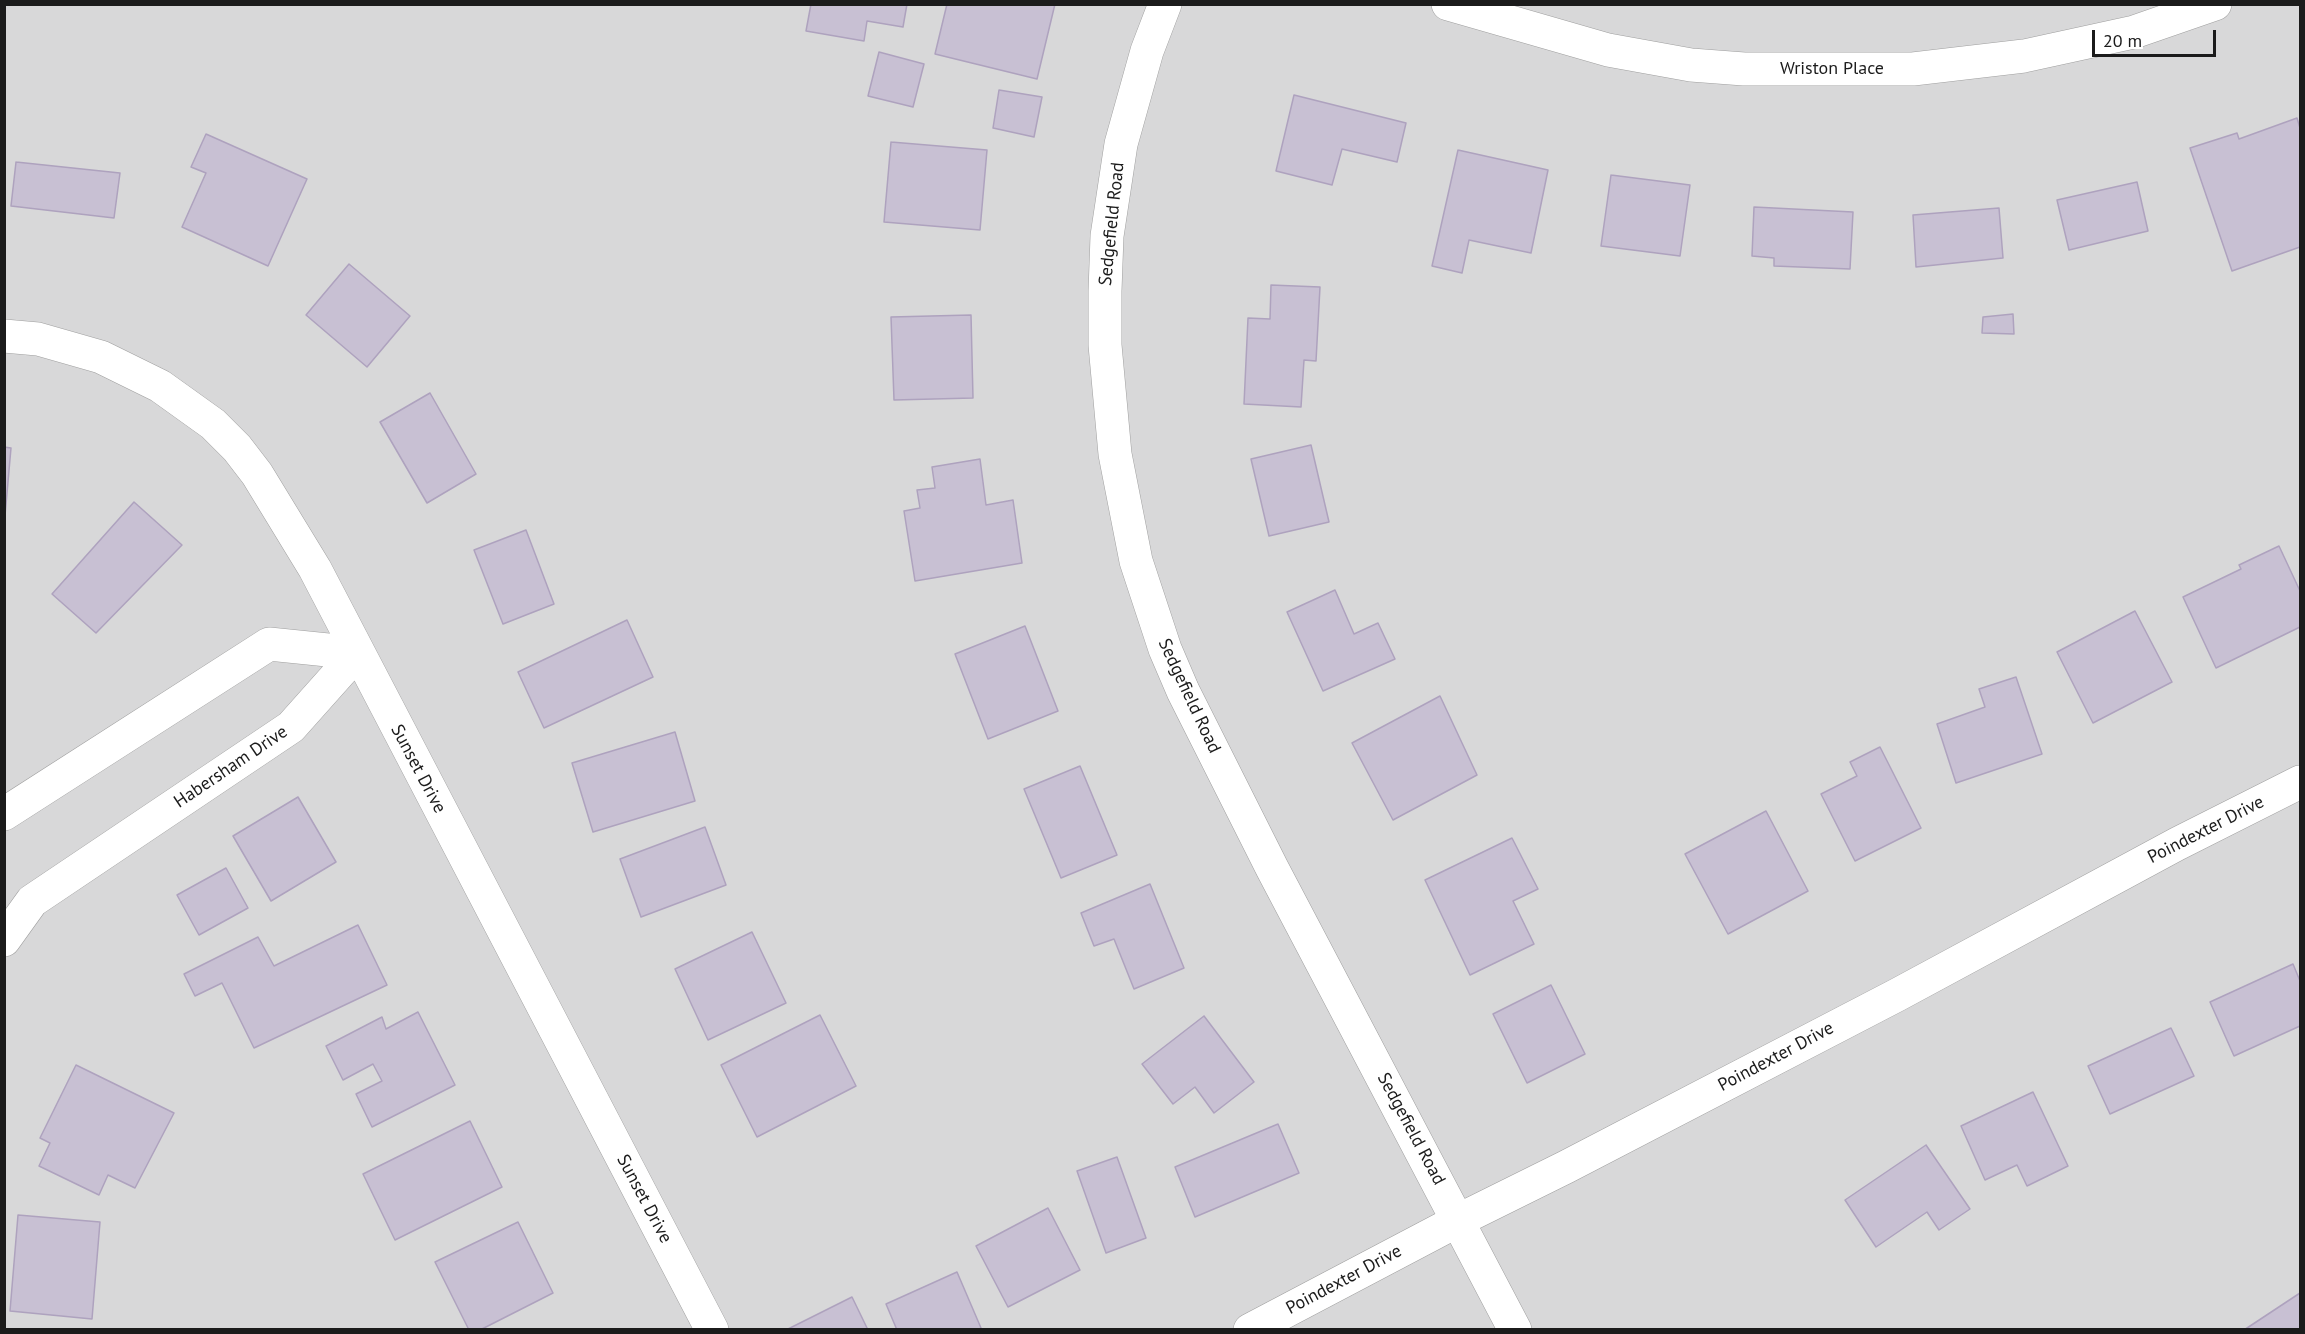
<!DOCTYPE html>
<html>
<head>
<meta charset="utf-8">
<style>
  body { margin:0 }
  #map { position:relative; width:2305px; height:1334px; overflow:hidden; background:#e8e0ed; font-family:"PT Sans",sans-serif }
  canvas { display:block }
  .frame { position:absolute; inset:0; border:6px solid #1b1b1b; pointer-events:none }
  .scale { position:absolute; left:2092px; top:30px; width:124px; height:27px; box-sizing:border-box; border:3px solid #1b1b1b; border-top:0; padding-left:8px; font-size:18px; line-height:21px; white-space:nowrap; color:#1b1b1b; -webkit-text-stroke:4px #fff; paint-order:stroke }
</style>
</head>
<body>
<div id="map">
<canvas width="2305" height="1334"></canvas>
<div class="frame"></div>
<div class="scale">20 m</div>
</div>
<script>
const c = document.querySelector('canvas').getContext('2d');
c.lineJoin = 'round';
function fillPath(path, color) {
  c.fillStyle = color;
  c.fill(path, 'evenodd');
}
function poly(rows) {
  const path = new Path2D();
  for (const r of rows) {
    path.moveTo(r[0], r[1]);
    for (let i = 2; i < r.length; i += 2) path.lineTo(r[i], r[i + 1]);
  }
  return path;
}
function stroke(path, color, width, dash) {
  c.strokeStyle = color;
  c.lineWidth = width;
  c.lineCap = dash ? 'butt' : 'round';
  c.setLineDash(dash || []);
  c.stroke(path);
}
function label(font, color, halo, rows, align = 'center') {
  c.font = font + ' "PT Sans",sans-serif';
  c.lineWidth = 4.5;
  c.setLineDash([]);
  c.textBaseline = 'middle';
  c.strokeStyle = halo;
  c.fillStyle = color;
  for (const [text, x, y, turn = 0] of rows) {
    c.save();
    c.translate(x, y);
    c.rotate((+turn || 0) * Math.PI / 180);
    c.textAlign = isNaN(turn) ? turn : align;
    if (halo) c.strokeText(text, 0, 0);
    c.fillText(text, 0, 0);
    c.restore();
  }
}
const residential = poly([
  [5,5,2300,5,2300,1329,5,1329]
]);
const building = poly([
  [811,4,907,4,903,27,867,21,864,41,806,31,811,4],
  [947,4,1055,4,1037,79,935,54,947,4],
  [879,52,924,64,913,107,868,96,879,52],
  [999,90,1042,97,1034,137,993,128,999,90],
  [1294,95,1406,123,1397,162,1342,149,1332,185,1276,171,1294,95],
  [2297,118,2300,128,2300,247,2232,271,2190,148,2237,133,2239,139,2297,118],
  [206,134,307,179,268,266,182,227,206,173,191,167,206,134],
  [891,142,987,150,980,230,884,222,891,142],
  [1458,150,1548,170,1531,253,1469,240,1462,273,1432,266,1458,150],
  [16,162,120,173,114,218,11,206,16,162],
  [1611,175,1690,185,1680,256,1601,246,1611,175],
  [2137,182,2148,231,2069,250,2057,200,2137,182],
  [1754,207,1853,212,1850,269,1774,266,1774,258,1752,256,1754,207],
  [1999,208,2003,258,1916,267,1913,215,1999,208],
  [349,264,410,316,367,367,306,315,349,264],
  [1271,285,1320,287,1316,361,1304,360,1301,407,1244,404,1248,318,1270,319,1271,285],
  [2013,314,2014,334,1982,333,1983,317,2013,314],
  [971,315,973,398,894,400,891,317,971,315],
  [430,393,476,474,427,503,380,422,430,393],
  [1311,445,1329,522,1269,536,1251,459,1311,445],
  [4,447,11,448,4,527,4,447],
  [980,459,986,505,1013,500,1022,563,915,581,904,511,920,508,917,490,935,488,932,467,980,459],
  [134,502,182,545,96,633,52,594,134,502],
  [526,530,554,604,503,624,474,550,526,530],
  [2279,546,2300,591,2300,627,2216,668,2183,597,2241,569,2239,565,2279,546],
  [1335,590,1354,634,1378,623,1395,659,1323,691,1287,612,1335,590],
  [2135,611,2172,682,2093,723,2057,652,2135,611],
  [627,620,653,677,544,728,518,672,627,620],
  [1025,626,1058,711,988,739,955,654,1025,626],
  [2016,677,2042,754,1956,783,1937,724,1985,707,1979,689,2016,677],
  [1440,696,1477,775,1393,820,1352,743,1440,696],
  [675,732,695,801,593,832,572,763,675,732],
  [1880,747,1921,828,1855,861,1821,794,1857,776,1850,762,1880,747],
  [1080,766,1117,855,1061,878,1024,789,1080,766],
  [298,797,336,862,271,901,233,836,298,797],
  [1766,811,1808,891,1728,934,1685,854,1766,811],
  [705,827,726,885,641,917,620,859,705,827],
  [1512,838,1538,889,1513,901,1534,944,1470,975,1425,880,1512,838],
  [226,868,248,908,199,935,177,895,226,868],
  [1150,884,1184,968,1134,989,1114,939,1094,946,1081,913,1150,884],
  [358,925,387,985,254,1048,222,983,195,996,184,974,258,937,274,966,358,925],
  [752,932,786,1003,708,1040,675,969,752,932],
  [2293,964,2300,981,2300,1026,2234,1056,2210,1002,2293,964],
  [1551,985,1585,1054,1527,1083,1493,1014,1551,985],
  [418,1012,455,1085,372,1127,356,1094,382,1081,373,1064,343,1080,326,1046,382,1017,386,1029,418,1012],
  [820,1015,856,1086,757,1137,721,1065,820,1015],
  [1204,1016,1254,1082,1214,1113,1195,1087,1173,1104,1142,1064,1204,1016],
  [2171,1028,2194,1076,2110,1114,2088,1066,2171,1028],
  [76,1065,174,1113,135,1188,108,1175,99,1195,39,1166,50,1143,40,1138,76,1065],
  [2033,1092,2068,1166,2027,1186,2017,1165,1985,1180,1961,1126,2033,1092],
  [470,1121,502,1187,395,1240,363,1174,470,1121],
  [1278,1124,1299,1173,1195,1217,1175,1167,1278,1124],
  [1926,1145,1970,1209,1939,1230,1927,1212,1876,1247,1845,1200,1926,1145],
  [1117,1157,1146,1238,1106,1253,1077,1171,1117,1157],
  [1048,1208,1080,1270,1008,1307,976,1246,1048,1208],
  [18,1215,100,1222,92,1319,10,1311,18,1215],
  [518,1222,553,1293,480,1330,469,1330,435,1262,518,1222],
  [957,1272,981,1328,977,1330,897,1330,886,1304,957,1272],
  [2300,1293,2300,1330,2244,1330,2300,1293],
  [852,1297,868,1330,788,1330,788,1329,852,1297]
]);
const minor = poly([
  [1165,4,1147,51,1121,144,1107,236,1105,291,1105,345,1115,454,1136,561,1165,649,1183,691,1272,868,1515,1330],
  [1448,4,1608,50,1691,65,1744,69,1913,69,2024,56,2134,32,2215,4],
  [4,336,38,339,101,357,160,386,213,424,237,448,257,474,315,569,712,1330],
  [4,814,269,644,357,653],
  [4,940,32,901,291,727,357,653],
  [1250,1330,1459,1220,1566,1167,1897,995,2177,844,2300,782]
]);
const streetNames = [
  ["Wriston Place",1832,69],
  ["Sedgefield Road",1112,224,-84],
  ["Sedgefield Road",1189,696,65],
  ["Habersham Drive",231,767,-34],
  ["Sunset Drive",418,769,62],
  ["Poindexter Drive",2206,830,-27],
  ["Poindexter Drive",1776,1057,-28],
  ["Sedgefield Road",1411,1129,62],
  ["Sunset Drive",644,1199,62],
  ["Poindexter Drive",1344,1280,-28]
];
fillPath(residential, '#d8d8d9');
fillPath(building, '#c8c0d3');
stroke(building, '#aea2be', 1.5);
stroke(minor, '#9f9f9f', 34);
stroke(minor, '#fff', 33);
label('18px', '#1b1b1b', '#fff', streetNames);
</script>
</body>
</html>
